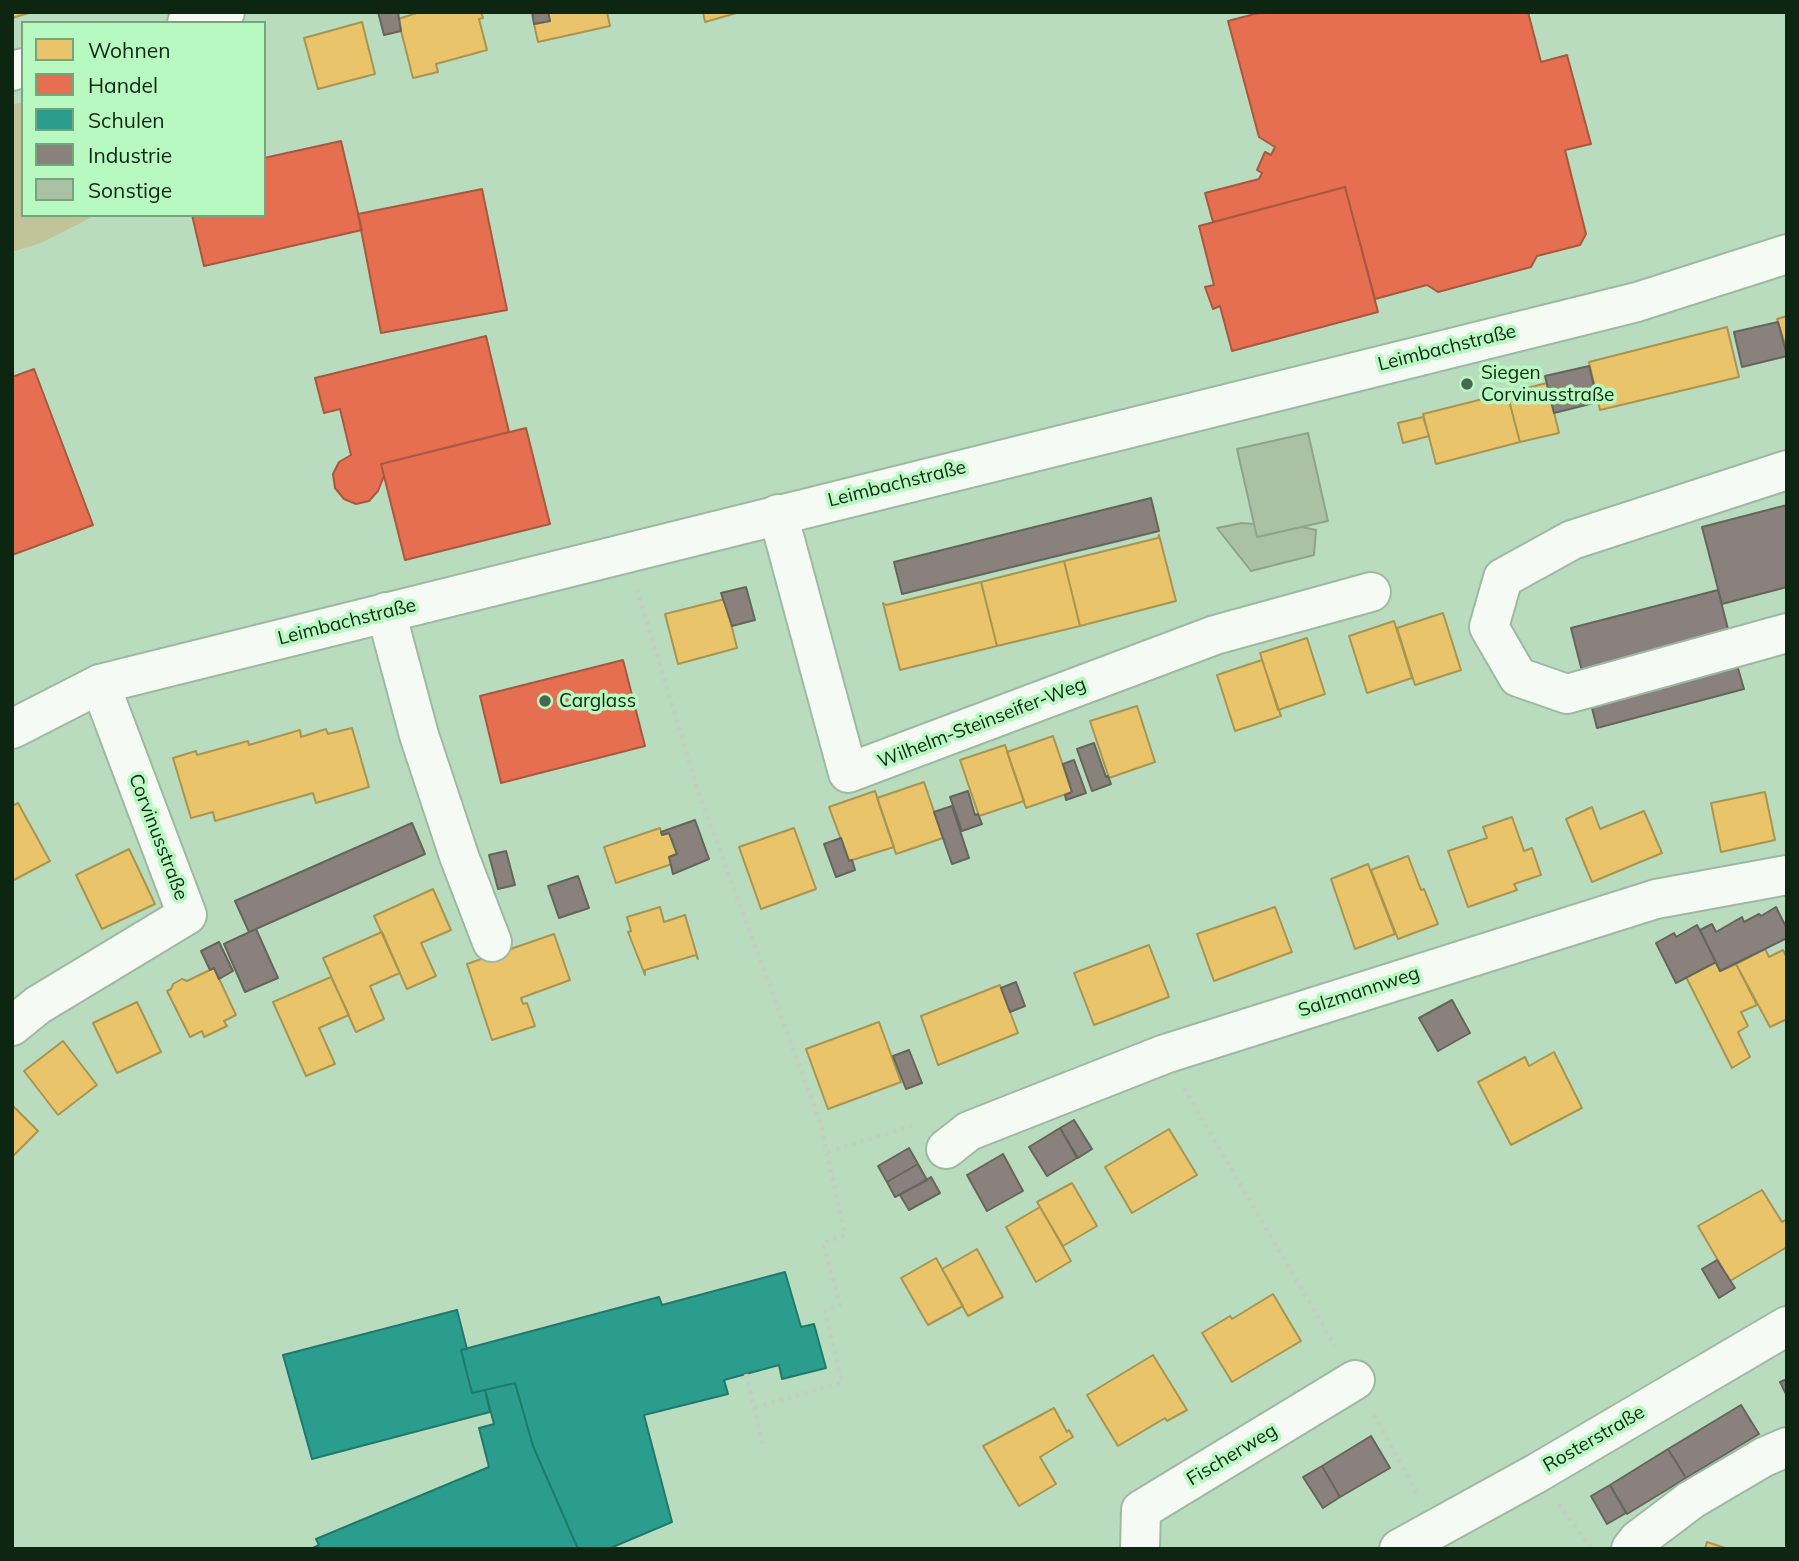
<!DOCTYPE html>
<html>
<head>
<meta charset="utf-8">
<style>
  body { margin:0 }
  #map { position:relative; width:1799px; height:1561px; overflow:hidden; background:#badcbe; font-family:Mulish,sans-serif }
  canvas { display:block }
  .frame { position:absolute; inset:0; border:14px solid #0d2612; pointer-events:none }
  .legend { position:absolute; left:21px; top:21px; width:245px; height:196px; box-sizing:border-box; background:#b8f9c1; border:2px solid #74a57b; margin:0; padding:9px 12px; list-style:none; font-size:21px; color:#0d2612 }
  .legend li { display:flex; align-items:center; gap:14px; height:35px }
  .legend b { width:35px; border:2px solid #74a57b }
</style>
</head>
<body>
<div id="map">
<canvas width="1799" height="1561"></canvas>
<div class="frame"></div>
<ul class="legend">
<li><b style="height:19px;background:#e9c46a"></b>Wohnen</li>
<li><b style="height:19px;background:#e76f51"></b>Handel</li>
<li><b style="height:19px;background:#2a9d8f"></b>Schulen</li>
<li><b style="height:19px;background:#8a817c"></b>Industrie</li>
<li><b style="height:19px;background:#abc1a4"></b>Sonstige</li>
</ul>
</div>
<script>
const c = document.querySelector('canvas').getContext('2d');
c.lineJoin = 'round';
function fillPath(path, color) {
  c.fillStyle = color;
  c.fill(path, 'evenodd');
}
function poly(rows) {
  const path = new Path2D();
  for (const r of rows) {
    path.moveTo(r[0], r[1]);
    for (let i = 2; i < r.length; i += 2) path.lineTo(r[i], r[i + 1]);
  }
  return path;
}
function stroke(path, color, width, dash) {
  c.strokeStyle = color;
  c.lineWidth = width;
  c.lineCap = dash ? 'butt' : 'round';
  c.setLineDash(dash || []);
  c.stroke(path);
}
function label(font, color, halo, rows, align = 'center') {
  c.font = font + ' Mulish,sans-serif';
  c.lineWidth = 7;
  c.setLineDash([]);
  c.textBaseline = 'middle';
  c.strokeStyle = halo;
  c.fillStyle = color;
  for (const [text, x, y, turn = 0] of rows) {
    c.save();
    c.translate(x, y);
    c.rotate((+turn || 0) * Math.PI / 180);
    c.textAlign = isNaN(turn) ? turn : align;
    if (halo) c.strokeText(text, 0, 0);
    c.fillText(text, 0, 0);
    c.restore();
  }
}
const green = poly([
  [23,102,23,215,96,215,41,243,12,252,12,105]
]);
const homes = poly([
  [12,12,32,12,12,18,12,12],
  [420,12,481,12,483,18,479,19,487,50,436,64,438,72,413,78,398,19,420,12],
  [548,12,607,12,610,26,538,42,534,24,550,21,548,12],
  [703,12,740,12,705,22,703,12],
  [362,22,375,74,318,89,304,38,362,22],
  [1787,316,1787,350,1777,319,1787,316],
  [1727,327,1739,377,1600,410,1589,362,1727,327],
  [1547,383,1559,433,1520,442,1507,393,1547,383],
  [1507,393,1520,442,1436,464,1423,414,1507,393],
  [1423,417,1429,436,1403,443,1398,423,1423,417],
  [1159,535,1176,601,1080,626,1064,561,1158,538,1159,535],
  [1064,561,1080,626,997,646,981,582,1064,561],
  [981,582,997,646,900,670,883,603,886,605,981,582],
  [725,599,737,648,678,664,665,614,725,599],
  [1443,613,1461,670,1415,685,1397,628,1443,613],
  [1394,621,1412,678,1367,693,1349,636,1394,621],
  [1307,638,1325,694,1278,710,1260,653,1307,638],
  [1262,660,1281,716,1235,731,1217,675,1262,660],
  [1137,706,1155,762,1109,778,1090,721,1137,706],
  [352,728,369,787,316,803,313,793,215,821,213,812,191,818,173,758,196,751,197,755,248,741,249,745,300,730,301,737,326,729,328,734,352,728],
  [1053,736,1072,792,1026,808,1007,752,1053,736],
  [1005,745,1024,801,979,816,960,760,1005,745],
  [924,782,943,838,896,854,877,798,924,782],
  [875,791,894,847,849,861,829,807,875,791],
  [1765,792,1775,840,1721,852,1711,803,1765,792],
  [18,803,50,861,12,881,12,806,18,803],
  [1592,807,1600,829,1644,811,1662,853,1592,882,1566,819,1592,807],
  [1512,817,1524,851,1532,848,1541,875,1514,884,1517,890,1468,907,1448,851,1487,838,1483,827,1512,817],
  [660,828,662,835,669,833,677,854,669,857,672,864,616,883,604,847,660,828],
  [794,828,816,889,761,909,739,847,794,828],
  [129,849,155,904,102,929,76,875,129,849],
  [1408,856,1421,890,1424,889,1438,924,1398,939,1371,870,1408,856],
  [1368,864,1395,934,1355,949,1331,879,1368,864],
  [433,889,451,930,421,943,436,976,407,989,374,916,433,889],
  [660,907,664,922,685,915,698,959,696,955,645,970,645,975,628,932,631,931,627,917,660,907],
  [1275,907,1292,952,1214,981,1197,934,1275,907],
  [382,932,400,973,370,986,384,1019,356,1032,323,958,382,932],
  [554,934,570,980,521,998,523,1004,527,1003,535,1026,492,1040,467,964,554,934],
  [1149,945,1169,997,1094,1025,1074,973,1149,945],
  [1765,949,1769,957,1783,950,1787,958,1787,1019,1770,1027,1736,964,1765,949],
  [1716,962,1720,971,1736,964,1757,1005,1741,1012,1748,1026,1738,1032,1750,1057,1732,1068,1686,977,1716,962],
  [214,968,236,1015,224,1021,227,1026,204,1037,202,1031,190,1037,167,991,171,989,173,984,182,979,187,981,214,968],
  [331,977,349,1015,319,1028,335,1064,306,1076,273,1002,331,977],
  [1000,985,1018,1033,938,1065,921,1016,1000,985],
  [137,1002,161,1052,117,1073,93,1023,137,1002],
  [879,1022,901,1082,828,1109,806,1049,879,1022],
  [63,1041,97,1085,58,1115,24,1071,63,1041],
  [1554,1052,1582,1108,1511,1145,1478,1082,1525,1057,1529,1066,1554,1052],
  [12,1105,38,1131,12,1157,12,1105],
  [1169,1129,1197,1175,1132,1213,1105,1167,1169,1129],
  [1072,1183,1097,1226,1063,1246,1037,1202,1072,1183],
  [1762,1190,1782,1222,1787,1219,1787,1247,1730,1281,1698,1226,1762,1190],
  [1040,1207,1071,1261,1036,1282,1006,1227,1040,1207],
  [977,1249,1003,1297,968,1316,942,1269,977,1249],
  [936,1258,963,1306,928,1325,901,1278,936,1258],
  [1273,1294,1301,1341,1232,1382,1202,1333,1230,1316,1232,1319,1273,1294],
  [1153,1355,1187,1410,1167,1421,1165,1418,1118,1446,1087,1395,1153,1355],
  [1054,1408,1067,1432,1069,1430,1073,1437,1040,1457,1056,1484,1019,1506,983,1446,1054,1408],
  [1707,1542,1728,1549,1705,1549,1707,1542]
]);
const shops = poly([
  [1262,12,1528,12,1541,62,1567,55,1591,144,1565,150,1586,234,1580,245,1537,256,1531,267,1438,292,1427,285,1375,299,1345,187,1213,222,1205,193,1259,179,1262,173,1257,170,1265,152,1271,155,1275,147,1259,137,1228,21,1262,12],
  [341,141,362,230,204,266,192,215,264,215,264,158,341,141],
  [1345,187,1378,312,1232,351,1220,306,1213,309,1205,287,1214,285,1199,226,1345,187],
  [482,189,507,310,381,333,358,214,482,189],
  [486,336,509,432,381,464,384,476,378,491,369,501,356,504,344,499,335,488,333,474,339,462,351,455,340,409,324,413,315,378,486,336],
  [34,369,93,525,12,555,12,377,34,369],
  [526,428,550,524,405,560,381,464,526,428],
  [623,660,645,746,501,783,480,696,623,660]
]);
const schools = poly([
  [785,1272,801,1327,814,1324,826,1368,782,1379,779,1365,724,1380,728,1394,644,1415,672,1522,608,1549,578,1549,533,1446,515,1383,472,1393,461,1350,659,1297,662,1305,785,1272],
  [457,1310,467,1349,461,1350,472,1393,485,1390,490,1412,312,1459,283,1355,457,1310],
  [515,1383,533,1446,578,1549,311,1549,319,1545,316,1539,489,1467,479,1428,494,1424,485,1390,515,1383]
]);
const industry = poly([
  [378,12,398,12,401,31,384,35,378,12],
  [532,12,548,12,550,21,534,24,532,12],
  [1778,322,1787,356,1742,367,1734,332,1778,322],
  [1589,366,1598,402,1554,413,1545,376,1589,366],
  [1151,498,1159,531,902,594,894,562,1151,498],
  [1787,505,1787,587,1722,604,1702,527,1787,505],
  [746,587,755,620,732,626,721,593,746,587],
  [1718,590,1730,637,1583,675,1571,628,1718,590],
  [1737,665,1744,689,1597,728,1591,704,1737,665],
  [1094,743,1106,777,1108,776,1111,784,1092,791,1077,749,1094,743],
  [1074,760,1086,793,1066,800,1065,795,1072,792,1063,764,1074,760],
  [968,791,975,815,978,814,982,824,962,831,950,797,968,791],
  [952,806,969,858,952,864,934,812,952,806],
  [695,820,709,859,673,874,669,857,677,854,669,833,662,835,661,832,695,820],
  [412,823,425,854,249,932,235,901,412,823],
  [841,838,849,861,852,860,855,870,836,877,824,844,841,838],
  [506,851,515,885,498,889,489,855,506,851],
  [578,876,589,908,559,918,548,886,578,876],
  [1776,907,1787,929,1787,938,1720,971,1700,930,1712,924,1716,932,1742,917,1744,922,1759,914,1761,916,1776,907],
  [1697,925,1716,962,1676,983,1656,943,1674,933,1676,937,1697,925],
  [256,929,278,978,245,992,224,944,256,929],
  [219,942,233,971,219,979,214,968,210,970,201,951,219,942],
  [1016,982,1025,1006,1010,1012,1001,988,1016,982],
  [1452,1000,1470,1033,1438,1051,1419,1018,1452,1000],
  [909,1050,922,1083,906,1089,893,1056,909,1050],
  [1074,1120,1092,1149,1078,1158,1060,1128,1074,1120],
  [1060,1128,1077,1158,1047,1176,1029,1147,1060,1128],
  [909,1148,918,1164,887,1182,878,1166,909,1148],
  [1003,1154,1023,1191,987,1211,967,1175,1003,1154],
  [918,1164,927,1180,895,1197,887,1182,918,1164],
  [931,1177,940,1193,909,1210,900,1195,931,1177],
  [1717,1260,1735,1288,1719,1298,1702,1269,1717,1260],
  [1787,1379,1787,1396,1780,1382,1787,1379],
  [1741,1405,1759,1434,1686,1478,1668,1449,1741,1405],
  [1371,1436,1390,1468,1340,1497,1322,1466,1371,1436],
  [1668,1449,1686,1478,1627,1514,1610,1485,1668,1449],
  [1322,1466,1340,1497,1323,1508,1303,1477,1322,1466],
  [1610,1485,1626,1513,1607,1524,1591,1496,1610,1485]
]);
const building = poly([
  [1308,433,1328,521,1257,537,1237,449,1308,433],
  [1242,523,1254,524,1257,537,1302,527,1316,530,1314,555,1251,571,1217,528,1242,523]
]);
const path = poly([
  [637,589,698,791,820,1122,845,1235,823,1243,840,1305,825,1311,842,1382,754,1408],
  [1184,1088,1335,1346],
  [828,1152,914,1125],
  [746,1374,764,1449],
  [1374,1415,1417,1493],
  [1559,1504,1591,1548]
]);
const minor = poly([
  [187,23,225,12],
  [12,71,23,68],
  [1787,470,1572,540,1503,578,1489,627,1518,677,1567,694,1787,633],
  [778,514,848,773,1215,635,1371,592],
  [386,612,419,735,459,856,492,942],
  [12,1026,38,1005,187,915,100,684],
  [946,1149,969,1131,1165,1054,1656,899,1787,875],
  [1140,1549,1141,1510,1355,1380],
  [1399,1549,1537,1473,1787,1326],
  [1631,1549,1638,1540,1691,1500,1764,1457,1787,1447]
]);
const major = poly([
  [12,729,100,684,1637,302,1787,254]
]);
const markers = [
  [1467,384,7,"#4a664e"],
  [545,701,7,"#4a664e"]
];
const streetNames = [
  ["Leimbachstraße",1447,348,-14],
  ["Leimbachstraße",897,484,-14],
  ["Leimbachstraße",347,622,-14],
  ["Wilhelm-Steinseifer-Weg",982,723,-21],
  ["Corvinusstraße",158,837,69],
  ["Salzmannweg",1359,992,-18],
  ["Rosterstraße",1594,1439,-30],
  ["Fischerweg",1232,1455,-31]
];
const poiNames = [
  ["Siegen",1481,373],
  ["Corvinusstraße",1481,395],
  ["Carglass",559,701]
];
fillPath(green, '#c1c498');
fillPath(homes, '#e9c46a');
stroke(homes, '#a79550', 2);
fillPath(shops, '#e76f51');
stroke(shops, '#a6593e', 2);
fillPath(schools, '#2a9d8f');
stroke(schools, '#21796a', 2);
fillPath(industry, '#8a817c');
stroke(industry, '#64665c', 2);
fillPath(building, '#abc1a4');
stroke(building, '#8ea389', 2);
stroke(minor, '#9eb9a1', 42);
stroke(major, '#9eb9a1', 42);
stroke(path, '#c3cec5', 4.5, [3.5, 5]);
stroke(minor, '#f5faf5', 38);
stroke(major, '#f5faf5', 38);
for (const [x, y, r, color] of markers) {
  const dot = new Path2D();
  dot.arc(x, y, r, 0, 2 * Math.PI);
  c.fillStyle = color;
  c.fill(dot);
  stroke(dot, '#b8f9c1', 2.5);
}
label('19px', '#0d2612', '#b8f9c1', streetNames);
label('19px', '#0d2612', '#b8f9c1', poiNames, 'left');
</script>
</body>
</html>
